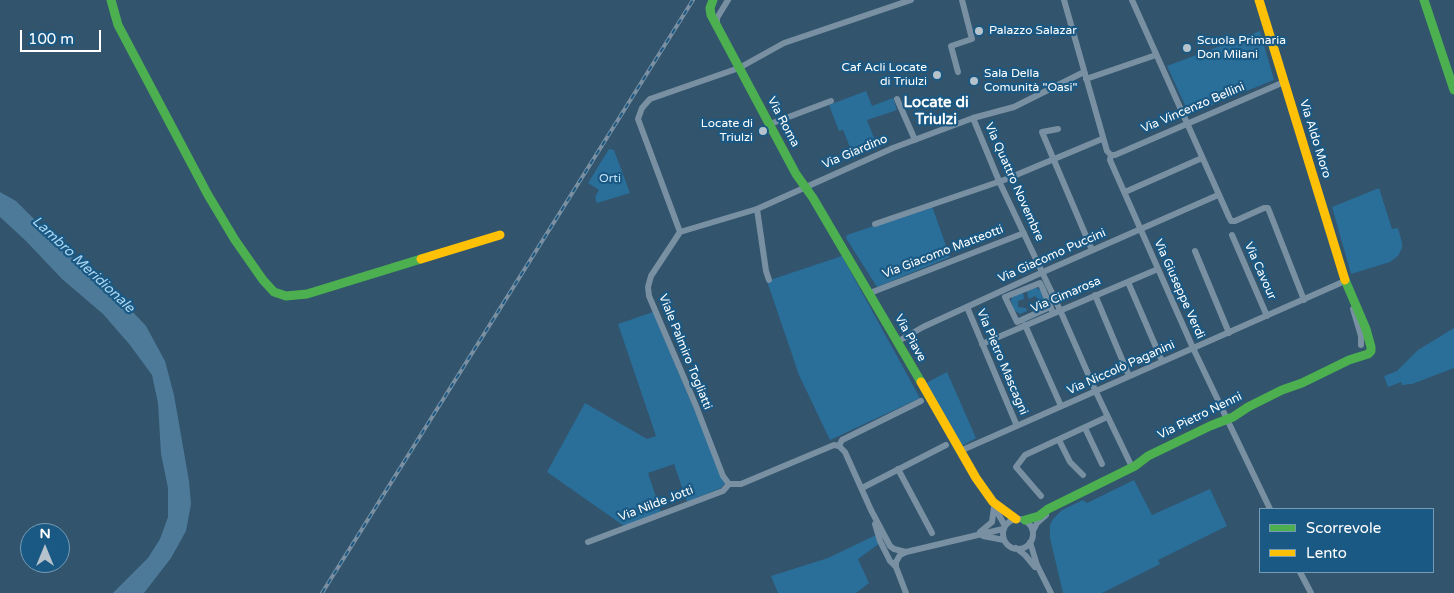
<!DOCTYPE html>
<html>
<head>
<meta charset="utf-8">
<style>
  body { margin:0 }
  #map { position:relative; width:1454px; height:593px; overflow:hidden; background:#32546c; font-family:"Varela Round",sans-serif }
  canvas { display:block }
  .legend { position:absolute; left:1259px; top:508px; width:175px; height:65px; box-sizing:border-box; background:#1a5984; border:1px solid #769bb5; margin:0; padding:6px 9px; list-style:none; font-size:15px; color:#fff }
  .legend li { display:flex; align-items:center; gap:10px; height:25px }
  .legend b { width:25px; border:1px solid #769bb5 }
  .north { position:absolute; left:20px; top:523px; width:50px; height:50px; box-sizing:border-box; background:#1a5984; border:1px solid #769bb5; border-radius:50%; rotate:0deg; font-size:14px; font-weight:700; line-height:20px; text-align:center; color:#fff }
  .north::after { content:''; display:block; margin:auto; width:18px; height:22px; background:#b7c3cc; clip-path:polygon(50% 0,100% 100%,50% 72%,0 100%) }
  .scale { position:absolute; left:20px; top:30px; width:81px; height:22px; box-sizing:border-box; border:2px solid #fff; border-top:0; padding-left:6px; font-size:15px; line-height:18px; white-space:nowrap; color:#fff; -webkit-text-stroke:4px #1a5984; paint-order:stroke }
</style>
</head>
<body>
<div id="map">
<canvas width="1454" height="593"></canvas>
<ul class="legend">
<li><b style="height:6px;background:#4caf50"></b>Scorrevole</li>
<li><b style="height:6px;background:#ffc107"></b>Lento</li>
</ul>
<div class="north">N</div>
<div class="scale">100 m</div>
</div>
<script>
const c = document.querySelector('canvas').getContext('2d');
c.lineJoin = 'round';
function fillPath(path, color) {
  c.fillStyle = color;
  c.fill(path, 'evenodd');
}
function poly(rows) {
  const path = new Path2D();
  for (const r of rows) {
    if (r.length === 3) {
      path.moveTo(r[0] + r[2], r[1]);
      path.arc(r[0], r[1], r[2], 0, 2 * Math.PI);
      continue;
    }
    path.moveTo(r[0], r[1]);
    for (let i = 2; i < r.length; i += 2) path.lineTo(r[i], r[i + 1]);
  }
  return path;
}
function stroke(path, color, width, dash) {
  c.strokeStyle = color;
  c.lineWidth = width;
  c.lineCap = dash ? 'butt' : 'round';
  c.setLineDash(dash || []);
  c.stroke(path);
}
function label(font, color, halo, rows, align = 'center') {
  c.font = font + ' "Varela Round",sans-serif';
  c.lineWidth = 4.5;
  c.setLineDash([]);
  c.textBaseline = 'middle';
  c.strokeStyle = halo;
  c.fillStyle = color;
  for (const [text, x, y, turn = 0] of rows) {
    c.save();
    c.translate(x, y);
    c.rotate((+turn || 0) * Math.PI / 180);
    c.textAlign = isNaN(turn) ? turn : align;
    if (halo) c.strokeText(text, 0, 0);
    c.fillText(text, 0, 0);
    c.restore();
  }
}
const green = poly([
  [1260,31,1274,80,1244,92,1243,90,1216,100,1217,103,1189,114,1167,66],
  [866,91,872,106,893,98,897,110,867,120,877,146,854,157,843,130,839,131,829,105],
  [609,149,614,150,630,193,597,203,595,197,599,190,588,183],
  [1379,188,1392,229,1398,228,1402,243,1402,248,1398,256,1390,262,1351,274,1332,207],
  [932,206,950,257,877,287,846,238,847,235],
  [842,256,920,398,830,440,799,375,767,281],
  [1033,288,1037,288,1042,292,1044,303,1032,310,1031,305,1036,305,1038,299,1035,296,1029,299,1028,297,1027,291],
  [1023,293,1024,299,1018,301,1018,307,1026,308,1027,311,1020,314,1014,310,1011,301,1012,296],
  [653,312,725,483,721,488,687,502,674,464,648,473,661,512,624,526,547,472,585,403,647,439,656,436,618,324],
  [1454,328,1454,368,1412,384,1402,385,1401,382,1388,387,1384,376,1397,371,1418,350],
  [947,372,976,438,962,446,924,384],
  [1134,480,1152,515,1210,489,1227,526,1158,560,1160,564,1102,593,1063,593,1050,538,1050,525,1053,519,1062,510,1083,500,1087,503],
  [876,535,880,543,858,559,869,583,856,593,778,593,771,576,828,558]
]);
const water = poly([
  [0,192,16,201,83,268,131,310,146,326,165,361,174,395,189,481,191,504,186,531,171,558,144,593,113,593,148,558,160,539,168,517,168,488,161,454,158,403,152,375,130,345,103,314,62,279,26,241,0,217]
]);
const street = poly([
  [1064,0,1107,151,1111,155,1110,160,1193,348,1270,509],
  [1132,0,1229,217,1231,221,1235,221,1264,208,1268,208,1304,300],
  [717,26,717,18,728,0],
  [958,72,951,46,972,39,962,0],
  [1086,79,1156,55],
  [897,99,915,140],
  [973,118,999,181,1060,310,1096,392,1132,467],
  [770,124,831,101],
  [1058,129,1042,132,1092,250],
  [1111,155,1115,155,1284,82],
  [1125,192,1202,158],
  [757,209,766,271,769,280],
  [875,224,1004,180,1102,139],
  [680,232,757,209,893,148,973,118,1014,107,1084,72],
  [680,232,638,119,642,108,650,99,739,68,784,43,911,0],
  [680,232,651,276,648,287,649,296,696,406,723,476,729,484],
  [1232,235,1267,316],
  [1195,251,1229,333],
  [1128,282,1162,361],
  [870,293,1024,233],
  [1095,295,1129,376],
  [967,307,1017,426],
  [1050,307,1017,322,1005,297,1040,283,1042,287,1053,313],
  [1353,309,1361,336,1361,345],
  [1025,325,1061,406],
  [897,342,923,327,1043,272,1218,195],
  [982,344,1158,269],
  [1085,428,1102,464],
  [1059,440,1070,462,1083,475],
  [839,446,845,452,871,510,890,546,894,549,906,552],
  [839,446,842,440,921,401],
  [960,451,1345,281],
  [898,469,932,533],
  [729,484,741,484,834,445,839,446],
  [862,488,946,445],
  [1041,496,1016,467,1025,455,1107,417],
  [995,508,1005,526],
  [1018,534,15],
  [875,524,880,541,890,561,896,567],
  [1033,531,1037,523,1046,515],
  [980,532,992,522,994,507],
  [983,536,1004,540],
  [588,542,723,491,729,484],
  [1030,542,1037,565,1051,593],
  [1016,548,1025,555,1035,567],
  [1300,572,1311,593],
  [906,593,896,567,896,562,900,555,906,552,1003,529]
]);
const fast = poly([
  [111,0,118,25,208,195,235,240,263,280,274,292,286,296,307,294,421,259],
  [713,0,710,8,711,15,796,174,813,198,921,382],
  [1424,0,1454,90],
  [1025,520,1039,516,1048,509,1135,466,1148,456,1210,426,1233,417,1248,407,1282,390,1302,383,1349,360,1368,354,1371,351,1371,347,1366,329,1345,280]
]);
const slow = poly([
  [1259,0,1345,280],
  [421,259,500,235],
  [921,382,976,478,993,502,1016,519]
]);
const rail = poly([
  [322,593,693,0]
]);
const markers = [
  [979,31,5,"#b7c3cc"],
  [1187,48,5,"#b7c3cc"],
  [937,75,5,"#b7c3cc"],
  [974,81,5,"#b7c3cc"],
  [763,131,5,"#b7c3cc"]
];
const poiNames = [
  ["Palazzo Salazar",989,31],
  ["Scuola Primaria",1197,41],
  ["Don Milani",1197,55],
  ["Caf Acli Locate",927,68,"right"],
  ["di Triulzi",927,82,"right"],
  ["Sala Della",984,74],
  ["Comunità \"Oasi\"",984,88],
  ["Locate di",753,124,"right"],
  ["Triulzi",753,138,"right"]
];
const streetNames = [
  ["Via Vincenzo Bellini",1193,108,-23],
  ["Via Roma",783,122,62],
  ["Via Aldo Moro",1315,139,73],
  ["Via Giardino",855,152,-23],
  ["Via Quattro Novembre",1014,182,66],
  ["Via Giacomo Matteotti",943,252,-21],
  ["Via Giacomo Puccini",1052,256,-24],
  ["Via Cavour",1260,271,66],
  ["Via Giuseppe Verdi",1179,289,66],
  ["Via Cimarosa",1066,295,-23],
  ["Via Piave",910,338,61],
  ["Viale Palmiro Togliatti",685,352,68],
  ["Via Pietro Mascagni",1002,362,67],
  ["Via Niccolò Paganini",1121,368,-24],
  ["Via Pietro Nenni",1200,416,-26],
  ["Via Nilde Jotti",656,504,-21]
];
const parkNames = [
  ["Orti",610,179]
];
const waterNames = [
  ["Lambro Meridionale",83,265,43]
];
const quarterNames = [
  ["Locate di",936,103],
  ["Triulzi",936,120]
];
fillPath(green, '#2a6e9a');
fillPath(water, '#4d7a99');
stroke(street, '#7890a2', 6);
stroke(fast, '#4caf50', 9);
stroke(slow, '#ffc107', 9);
stroke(rail, '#7a90a2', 4);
stroke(rail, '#1a5984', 2, [5.5]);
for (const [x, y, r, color] of markers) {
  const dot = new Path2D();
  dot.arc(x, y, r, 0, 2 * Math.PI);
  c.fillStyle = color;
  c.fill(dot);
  stroke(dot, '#1a5984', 2);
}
label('12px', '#fff', '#1a5984', poiNames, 'left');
label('12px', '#fff', '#1a5984', streetNames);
label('12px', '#c5e4f8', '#1a5984', parkNames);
label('italic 14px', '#abd7f3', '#1a5984', waterNames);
label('bold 15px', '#fff', '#1a5984', quarterNames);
</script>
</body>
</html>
